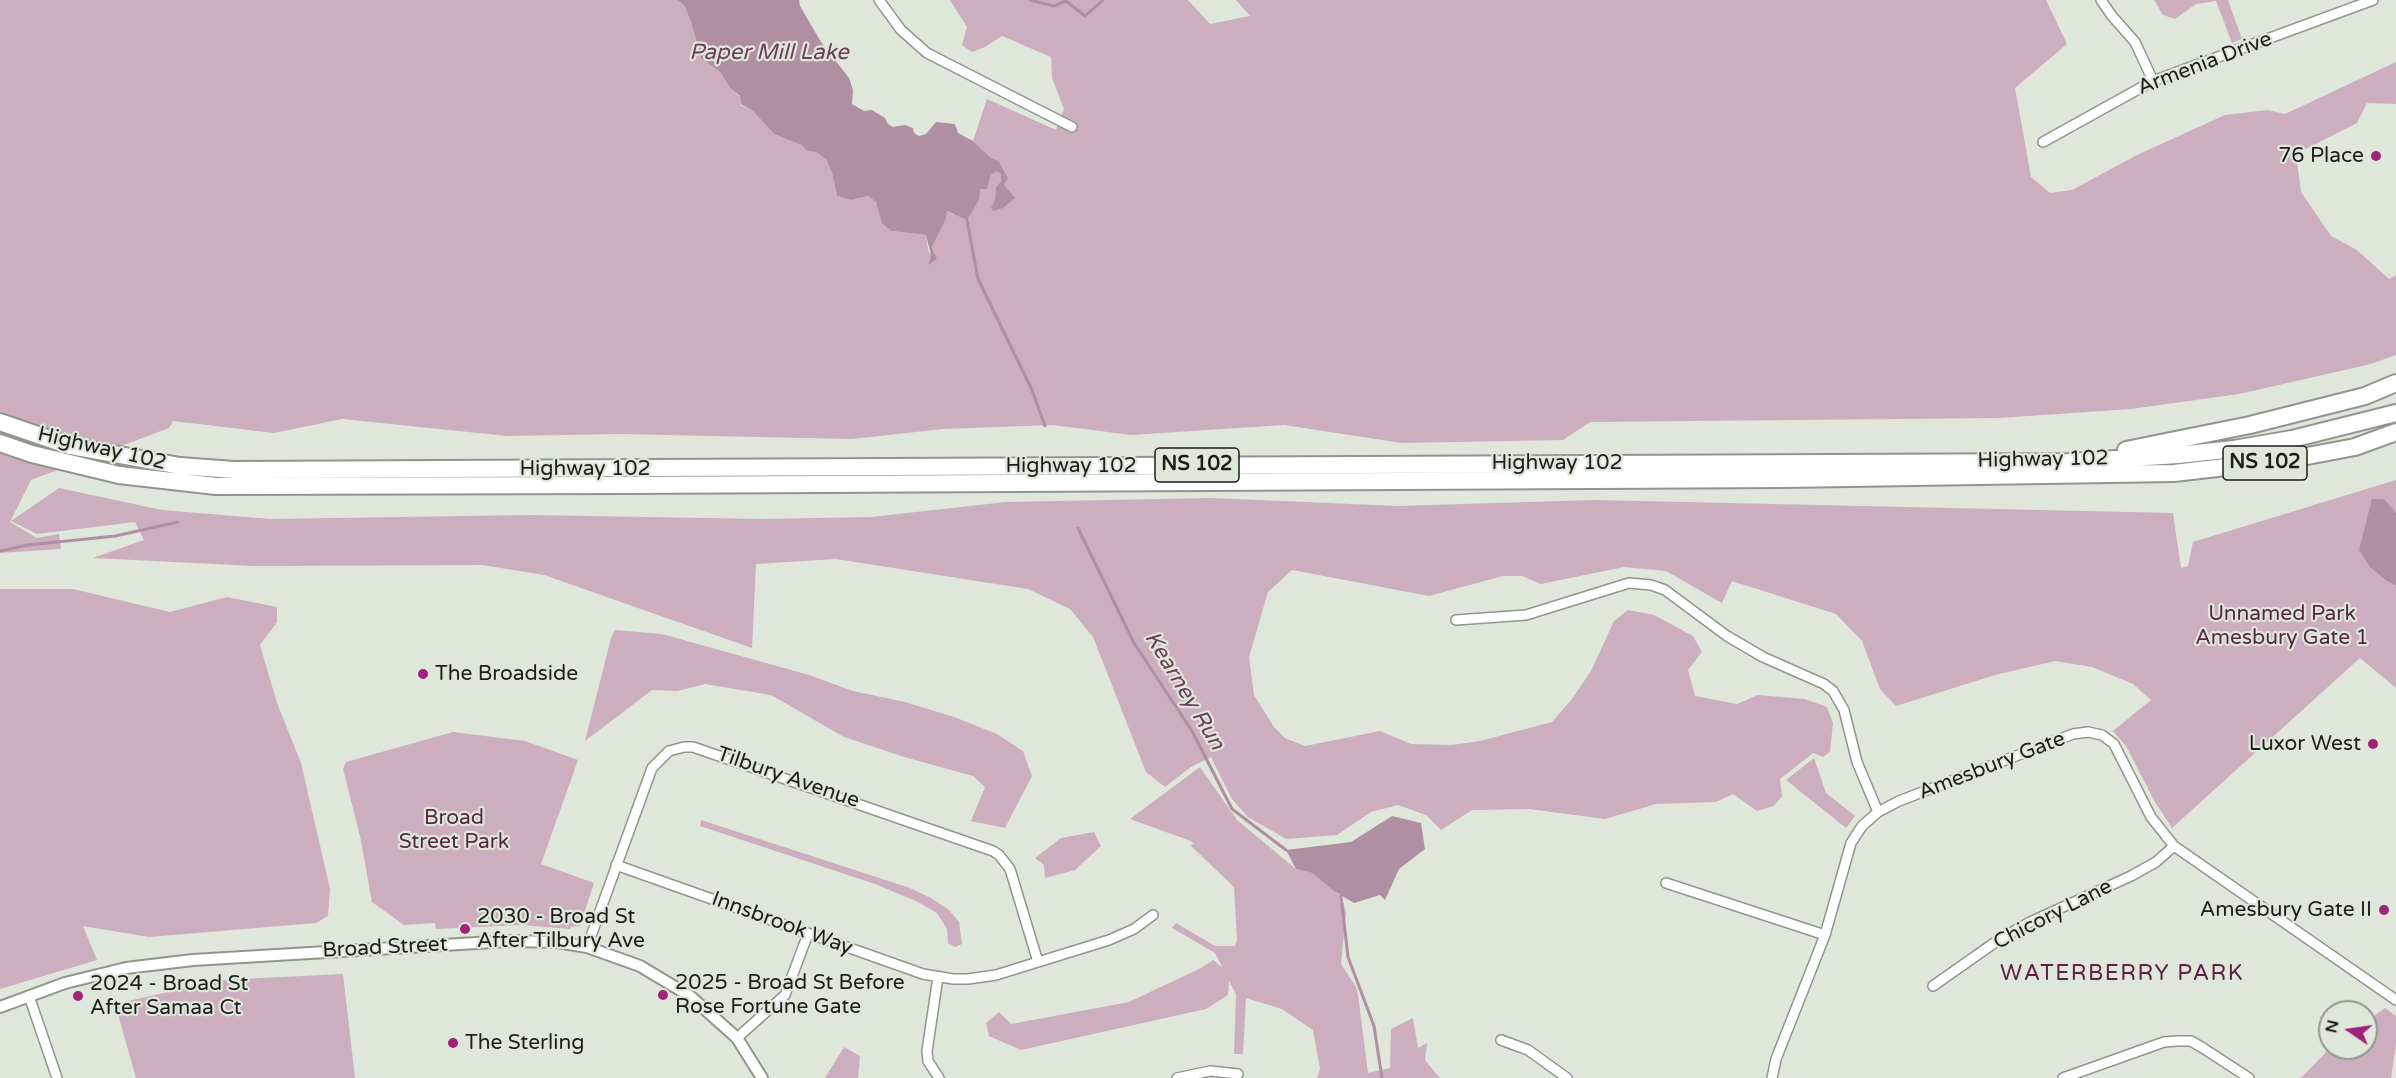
<!DOCTYPE html>
<html>
<head>
<meta charset="utf-8">
<style>
  body { margin:0 }
  #map { position:relative; width:2396px; height:1078px; overflow:hidden; background:#dfe7db; font-family:"Varela Round",sans-serif }
  canvas { display:block }
  .north { position:absolute; left:2318px; top:1000px; width:60px; height:60px; box-sizing:border-box; background:#dfe7db; border:2px solid #91978e; border-radius:50%; rotate:283deg; font-size:16px; font-weight:700; line-height:24px; text-align:center; color:#1c1e1a }
  .north::after { content:''; display:block; margin:auto; width:21px; height:27px; background:#a02377; clip-path:polygon(50% 0,100% 100%,50% 72%,0 100%) }
</style>
</head>
<body>
<div id="map">
<canvas width="2396" height="1078"></canvas>
<div class="north">N</div>
</div>
<script>
const c = document.querySelector('canvas').getContext('2d');
c.lineJoin = 'round';
function fillPath(path, color) {
  c.fillStyle = color;
  c.fill(path, 'evenodd');
}
function poly(rows) {
  const path = new Path2D();
  for (const r of rows) {
    path.moveTo(r[0], r[1]);
    for (let i = 2; i < r.length; i += 2) path.lineTo(r[i], r[i + 1]);
  }
  return path;
}
function stroke(path, color, width, dash) {
  c.strokeStyle = color;
  c.lineWidth = width;
  c.lineCap = dash ? 'butt' : 'round';
  c.setLineDash(dash || []);
  c.stroke(path);
}
function label(font, color, halo, rows, align = 'center') {
  c.font = font + ' "Varela Round",sans-serif';
  c.lineWidth = 4.5;
  c.setLineDash([]);
  c.textBaseline = 'middle';
  c.strokeStyle = halo;
  c.fillStyle = color;
  for (const [text, x, y, turn = 0] of rows) {
    c.save();
    c.translate(x, y);
    c.rotate((+turn || 0) * Math.PI / 180);
    c.textAlign = isNaN(turn) ? turn : align;
    if (halo) c.strokeText(text, 0, 0);
    c.fillText(text, 0, 0);
    c.restore();
  }
}
const green = poly([
  [0,0,677,0,684,5,691,22,701,58,721,73,730,88,740,97,741,105,753,111,774,134,801,145,807,151,816,152,826,159,832,173,837,196,851,200,868,196,876,202,891,231,926,235,928,250,931,255,928,264,935,254,932,247,946,219,947,211,954,215,979,195,979,189,987,189,991,175,998,170,1001,174,1001,181,996,187,995,200,998,209,1002,208,1004,185,998,161,990,157,973,141,987,99,1056,130,1064,109,1052,78,1051,57,1002,36,985,47,972,52,962,45,967,27,950,0,1188,0,1210,24,1250,16,1236,0,2046,0,2067,44,2015,88,2031,177,2050,193,2072,190,2137,155,2225,115,2268,110,2285,114,2396,62,2396,104,2367,103,2357,123,2296,154,2301,192,2331,236,2357,250,2389,279,2396,275,2396,355,2371,364,2239,394,2131,409,1999,418,1590,422,1563,440,1402,443,1284,425,1131,435,1053,425,943,429,852,439,620,434,507,436,342,419,274,433,173,421,169,428,31,480,10,522,37,538,59,534,61,549,0,553],
  [2154,0,2228,0,2242,39,2232,43,2216,1,2196,4,2175,19,2163,15],
  [2396,480,2396,688,2360,658,2172,828,2155,802,2126,746,2113,731,2151,700,2133,684,2092,667,2055,661,1995,675,1896,706,1880,689,1862,641,1836,614,1732,581,1722,603,1666,571,1624,567,1541,584,1522,576,1503,576,1429,596,1292,570,1268,592,1249,657,1254,695,1274,727,1285,738,1305,746,1380,731,1411,744,1452,745,1480,741,1552,722,1572,699,1591,671,1614,621,1628,610,1654,615,1693,636,1702,652,1688,670,1695,696,1737,704,1758,695,1805,699,1827,707,1833,723,1830,752,1823,757,1813,753,1780,779,1782,796,1774,806,1757,811,1733,794,1716,802,1656,804,1605,819,1529,809,1472,810,1441,830,1426,815,1398,805,1371,812,1337,835,1286,839,1248,817,1232,799,1211,757,1191,767,1165,787,1146,772,1093,637,1070,609,1028,589,836,559,756,564,752,648,544,575,482,565,255,566,93,558,144,540,135,522,37,534,11,521,59,488,162,510,270,519,530,515,762,519,871,517,1006,502,1212,498,1398,506,1595,500,2173,513,2181,568,2188,566,2193,542],
  [0,589,73,589,170,612,227,597,277,607,277,622,260,645,277,703,301,763,330,889,328,916,316,923,149,937,83,926,97,960,0,989],
  [615,630,662,634,809,675,853,691,905,702,954,717,997,734,1023,751,1032,776,1005,828,971,821,985,787,973,776,904,757,844,737,771,695,705,684,677,691,652,690,585,741,611,638],
  [453,732,525,741,578,760,541,864,594,883,580,926,571,927,570,929,521,925,436,929,435,923,404,925,372,902,360,836,343,769,346,762],
  [1814,758,1826,793,1855,816,1846,828,1786,780],
  [1200,767,1237,820,1296,869,1312,873,1341,896,1346,912,1341,964,1356,987,1358,995,1368,1073,1390,1068,1391,1029,1413,1018,1418,1048,1427,1043,1425,1060,1440,1078,1317,1078,1320,1069,1313,1030,1282,1009,1246,998,1243,1054,1234,1054,1236,994,1229,981,1228,995,1206,1009,1021,1050,989,1036,986,1023,999,1012,1011,1024,1129,1002,1201,968,1213,960,1223,968,1215,953,1172,928,1176,923,1215,946,1235,946,1237,940,1234,887,1190,845,1194,844,1191,841,1130,819],
  [701,820,910,888,931,898,949,910,959,922,962,944,955,947,948,943,947,929,937,913,918,902,875,884,700,826],
  [1094,832,1101,846,1075,870,1045,878,1044,865,1035,858,1061,838],
  [343,974,355,1078,136,1078,115,1004,221,980],
  [2385,1008,2396,1016,2396,1044,2391,1078,2301,1078,2330,1048,2366,1048,2366,1022],
  [844,1047,860,1056,858,1078,825,1078]
]);
const water = poly([
  [677,0,799,0,800,6,821,42,849,78,853,90,852,104,864,111,872,110,885,118,888,124,893,127,905,125,913,128,914,133,919,136,926,134,936,122,955,124,958,133,973,141,990,157,998,161,1008,178,1004,185,1015,198,1003,208,994,211,991,208,995,200,996,187,1001,181,1001,174,997,171,991,175,987,189,980,189,979,200,967,220,947,211,946,219,932,247,937,259,928,265,931,255,926,235,891,231,882,223,876,202,868,196,851,200,837,196,832,173,826,159,816,152,807,151,801,145,774,134,753,111,741,104,740,96,730,88,721,73,701,58,691,22,684,5],
  [2372,499,2384,499,2396,513,2396,585,2387,581,2370,567,2359,550],
  [1392,816,1421,823,1425,849,1399,869,1385,900,1380,895,1354,903,1334,891,1312,873,1296,869,1286,850,1351,842]
]);
const stream = poly([
  [1030,0,1054,6,1066,1,1085,16,1103,0],
  [967,220,978,279,1032,390,1045,426],
  [1078,528,1134,643,1192,731,1232,809,1286,850],
  [0,551,28,545,115,536,178,522],
  [1341,896,1348,957,1374,1026,1382,1078]
]);
const minor = poly([
  [879,0,901,30,927,53,1072,127],
  [2101,0,2112,16,2135,42,2153,81],
  [2043,142,2153,81,2373,0],
  [1456,620,1526,615,1629,583,1651,585,1665,590,1727,636,1763,657,1824,684,1833,691,1844,710,1857,762,1878,812],
  [616,865,923,974,953,979,968,979,996,975,1109,940,1134,929,1153,915],
  [1666,883,1825,935],
  [587,947,652,768,669,751,684,747,693,747,993,851,999,855,1010,869,1038,962],
  [938,977,927,1051,928,1061,939,1078],
  [1933,986,1997,941,2030,922,2131,876,2156,862,2174,846],
  [29,996,57,1078],
  [737,1038,785,995,808,934],
  [1501,1040,1528,1050,1567,1078],
  [1177,1078,1210,1071,1238,1074],
  [1772,1078,1776,1059,1825,935,1851,843,1862,826,1878,812,1899,801,2073,734,2088,732,2102,735,2114,744,2151,817,2174,846,2396,1000],
  [2063,1078,2164,1042,2177,1041,2191,1041,2203,1048,2249,1078]
]);
const tertiary = poly([
  [0,1007,65,983,126,968,193,960,510,941,557,942,587,947,640,966,690,996,737,1038,762,1078]
]);
const motorway = poly([
  [0,422,70,446,180,466,234,470,650,468,2068,462,2178,455,2234,449,2292,439,2396,413],
  [0,443,32,454,119,475,216,486,628,485,1785,479,2174,473,2286,460,2355,447,2396,432],
  [2126,450,2250,425,2365,396,2396,383]
]);
const markers = [
  [2376,156,6,"#a02377"],
  [423,674,6,"#a02377"],
  [2373,744,6,"#a02377"],
  [2384,910,6,"#a02377"],
  [465,929,6,"#a02377"],
  [663,995,6,"#a02377"],
  [78,996,6,"#a02377"],
  [453,1043,6,"#a02377"]
];
const shields = [
  [2265,463,84],
  [1197,465,84]
];
const shieldNames = [
  ["NS 102",2265,463],
  ["NS 102",1197,465]
];
const streetNames = [
  ["Armenia Drive",2205,64,-21],
  ["Highway 102",102,449,13],
  ["Highway 102",2043,460,-1],
  ["Highway 102",1557,463],
  ["Highway 102",1071,466],
  ["Highway 102",585,469],
  ["Amesbury Gate",1992,766,-21],
  ["Tilbury Avenue",788,778,19],
  ["Chicory Lane",2053,915,-27],
  ["Innsbrook Way",782,924,20],
  ["Broad Street",385,948,-3]
];
const poiNames = [
  ["76 Place",2364,156,"right"],
  ["The Broadside",435,674],
  ["Luxor West",2361,744,"right"],
  ["Amesbury Gate II",2372,910,"right"],
  ["2030 - Broad St",477,917],
  ["After Tilbury Ave",477,941],
  ["2025 - Broad St Before",675,983],
  ["Rose Fortune Gate",675,1007],
  ["2024 - Broad St",90,984],
  ["After Samaa Ct",90,1008],
  ["The Sterling",465,1043]
];
const parkNames = [
  ["Unnamed Park",2282,614],
  ["Amesbury Gate 1",2282,638],
  ["Broad",454,818],
  ["Street Park",454,842]
];
const waterNames = [
  ["Paper Mill Lake",769,53],
  ["Kearney Run",1184,691,59]
];
const neighbourhoodNames = [
  ["WATERBERRY PARK",2122,974]
];
fillPath(green, '#ccaebe');
fillPath(water, '#b18fa2');
stroke(stream, '#b18fa2', 3);
stroke(minor, '#8f978b', 12);
stroke(tertiary, '#8f978b', 14);
stroke(motorway, '#8f978b', 20);
stroke(minor, '#fff', 9);
stroke(tertiary, '#fff', 10);
stroke(motorway, '#fff', 16);
for (const [x, y, r, color] of markers) {
  const dot = new Path2D();
  dot.arc(x, y, r, 0, 2 * Math.PI);
  c.fillStyle = color;
  c.fill(dot);
  stroke(dot, '#dfe7db', 2);
}
for (const [x, y, w] of shields) {
  const box = new Path2D();
  box.roundRect(x - w / 2, y - 17, w, 34, 4.5);
  c.fillStyle = '#dfe7db';
  c.fill(box);
  stroke(box, '#1c1e1a', 1.5);
}
label('bold 20px', '#1c1e1a', null, shieldNames);
label('21px', '#1c1e1a', '#dfe7db', streetNames);
label('21px', '#1c1e1a', '#dfe7db', poiNames, 'left');
label('21px', '#562844', '#dfe7db', parkNames);
label('italic 22px', '#6e3d5a', '#dfe7db', waterNames);
c.letterSpacing = '1.5px';
label('22px', '#5d2046', '#dfe7db', neighbourhoodNames);
c.letterSpacing = '0px';
</script>
</body>
</html>
